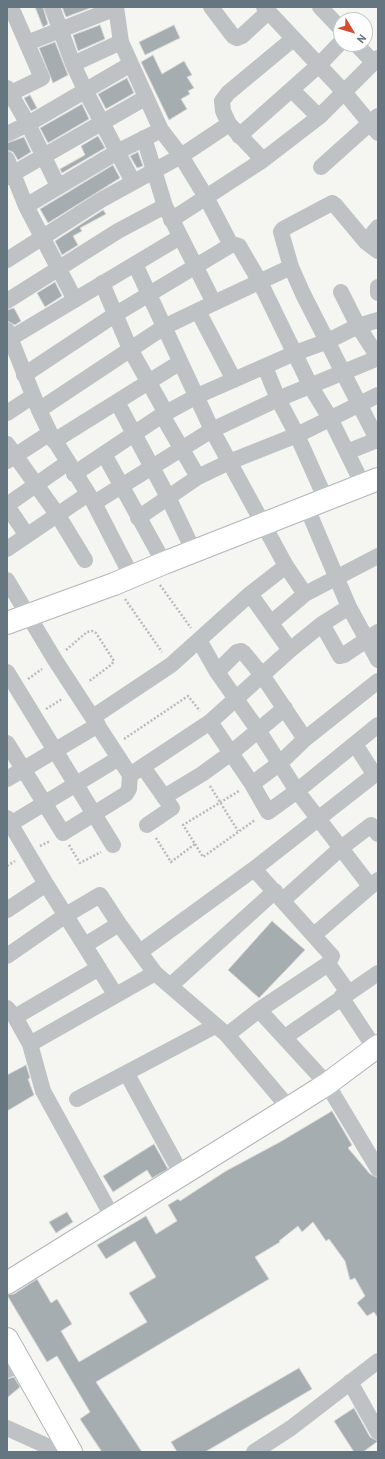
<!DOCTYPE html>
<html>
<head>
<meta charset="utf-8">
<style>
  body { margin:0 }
  #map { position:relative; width:385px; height:1459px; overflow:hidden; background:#f5f5f1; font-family:"PT Sans",sans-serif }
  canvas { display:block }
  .frame { position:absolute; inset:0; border:8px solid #667680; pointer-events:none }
  .north { position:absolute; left:333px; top:12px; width:40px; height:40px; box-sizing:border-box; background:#fff; border:1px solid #c2c8cc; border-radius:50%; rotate:128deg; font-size:11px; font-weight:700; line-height:16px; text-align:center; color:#667680 }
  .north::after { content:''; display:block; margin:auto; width:14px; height:18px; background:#d54e31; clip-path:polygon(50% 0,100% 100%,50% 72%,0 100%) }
</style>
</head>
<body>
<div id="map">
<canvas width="385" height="1459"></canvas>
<div class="frame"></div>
<div class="north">N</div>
</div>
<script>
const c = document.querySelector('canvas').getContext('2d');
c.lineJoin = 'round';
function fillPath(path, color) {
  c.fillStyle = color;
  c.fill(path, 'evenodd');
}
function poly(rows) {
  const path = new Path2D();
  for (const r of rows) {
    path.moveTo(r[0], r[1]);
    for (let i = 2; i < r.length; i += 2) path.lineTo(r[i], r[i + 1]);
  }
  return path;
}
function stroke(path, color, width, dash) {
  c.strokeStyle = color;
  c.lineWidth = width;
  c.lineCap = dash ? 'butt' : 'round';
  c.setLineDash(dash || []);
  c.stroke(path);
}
const building = poly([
  [35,7,43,7,48,24,43,27,35,7],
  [62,7,93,7,66,17,62,7],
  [100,25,105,39,78,51,73,35,100,25],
  [174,25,180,38,145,55,139,42,174,25],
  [55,42,68,75,53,83,39,48,55,42],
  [153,55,162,74,184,61,192,75,187,77,194,88,188,91,190,94,181,99,187,109,169,120,141,62,153,55],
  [127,78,134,93,106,109,98,94,127,78],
  [30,95,37,108,31,111,24,98,30,95],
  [82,104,89,119,48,143,40,128,82,104],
  [98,136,105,148,62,173,60,169,85,155,81,146,98,136],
  [24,137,31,152,18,160,13,152,7,150,7,143,24,137],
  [138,152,143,166,137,168,130,156,138,152],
  [113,165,120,178,48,223,40,209,113,165],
  [103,210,106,214,80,228,82,231,73,236,78,245,62,255,55,241,103,210],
  [55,282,62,296,45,307,37,293,55,282],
  [14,308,21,321,15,325,7,321,7,310,14,308],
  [272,921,305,950,259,998,228,970,272,921],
  [26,1065,30,1078,28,1079,34,1095,7,1111,7,1075,26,1065],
  [332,1111,352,1145,348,1148,370,1174,378,1178,378,1318,374,1312,367,1316,357,1303,365,1296,355,1278,350,1280,345,1261,329,1239,326,1241,313,1222,302,1232,298,1226,279,1241,280,1242,255,1257,269,1279,96,1382,142,1452,102,1452,80,1419,90,1412,57,1356,47,1362,7,1295,14,1294,37,1279,51,1303,57,1299,72,1324,61,1331,79,1362,147,1322,129,1293,156,1277,135,1241,106,1259,97,1245,146,1216,156,1234,177,1221,168,1205,178,1199,180,1201,226,1171,280,1142,332,1111],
  [154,1144,168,1169,152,1178,147,1170,113,1192,103,1176,154,1144],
  [67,1212,73,1222,56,1233,49,1222,67,1212],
  [299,1368,312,1389,205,1452,177,1452,171,1442,299,1368],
  [14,1377,20,1387,7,1398,7,1379,14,1377],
  [354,1408,370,1437,378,1441,363,1452,354,1452,334,1421,354,1408]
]);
const path = poly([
  [160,585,191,628],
  [125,599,162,652],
  [66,650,87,632,92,631,96,633,114,661,111,665,88,682],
  [28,679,42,669],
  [46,709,62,699],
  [124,739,188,696,200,711],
  [210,786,238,831],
  [156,838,171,862,195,844,183,825,239,791],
  [195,844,203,857,255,820],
  [69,845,80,863,101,852],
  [40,846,50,841],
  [7,866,15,861]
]);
const street = poly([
  [52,7,73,64,85,90,133,182],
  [116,7,121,42,161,130],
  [211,7,233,36,237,38,242,36,268,12],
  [264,7,344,92,378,133],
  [320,7,341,29],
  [27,43,116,8],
  [356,44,373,62],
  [73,64,121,42],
  [7,88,28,124,58,186],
  [292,90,319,117],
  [7,95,42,78,11,7],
  [229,124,223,111,222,101,228,93,293,39],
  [7,134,28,124,131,64],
  [239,136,319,65,341,42],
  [7,159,26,206,75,300],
  [321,167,378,116],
  [7,177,145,98],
  [26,206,117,152,161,130,181,156,206,197,231,245],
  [171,220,263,160,319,117,378,58],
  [366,242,378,227],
  [378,251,366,242,335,205,332,203,283,229,281,232,291,267,303,294,378,441],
  [7,260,101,200,181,156,229,124,263,160],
  [135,264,212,430,286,566,305,594,378,556],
  [102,283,130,349,166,413],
  [378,287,378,293],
  [341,292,358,326,378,357],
  [7,301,118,231,165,206],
  [214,303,291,267],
  [198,311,234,380],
  [7,330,39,410,50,433,94,503,132,577],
  [11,338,180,237],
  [265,367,278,399,297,435,326,500],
  [24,375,116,314,231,245,236,245,239,246,260,282,311,387,330,418,363,485],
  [117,402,168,497,194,552],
  [39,410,164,327,214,303,165,206,144,138],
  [7,413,33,396],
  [162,415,198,477],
  [54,441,179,363],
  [7,444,57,514,85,560],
  [347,452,377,440],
  [104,454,164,563],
  [7,461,50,433],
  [74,474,162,415,197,396,295,353,328,341,358,326,378,320],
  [94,503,212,430,278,399,378,358],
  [7,505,67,463],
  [7,506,26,534],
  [307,508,349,607,378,660],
  [138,518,198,477,229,462,297,435,378,395],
  [7,549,88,494],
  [7,580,55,660,130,775,129,789,126,794,63,833,7,743],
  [250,594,286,566],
  [271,623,305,594],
  [322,624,340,656,344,655,378,632],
  [199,640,217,672,258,730,297,791,370,886],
  [7,672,113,845],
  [217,672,237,652,241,651,244,653,262,675,305,739,280,763,252,784],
  [93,717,171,665,250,594,290,650],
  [210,722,252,784,268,812,297,791,378,725],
  [305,739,378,681],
  [355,744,374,774],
  [143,767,172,808,147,825],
  [130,775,210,722,290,650,322,624,349,607],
  [7,779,98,725],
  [164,797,202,774,231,753,285,708],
  [7,818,46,884,115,994],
  [7,826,119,758],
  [283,900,341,848,371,825,378,834],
  [7,910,46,884],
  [314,935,378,880],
  [85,945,119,924,155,973,227,1035,289,1108],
  [140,952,254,869,378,772],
  [7,956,66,915,100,895,119,924],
  [328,964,348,992],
  [170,986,275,891],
  [341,997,378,1053],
  [7,1008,15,1017,30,1044,43,1091,113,1218],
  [259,1010,327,1084,378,1169],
  [15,1017,99,968],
  [227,1035,259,1010,328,964,332,956,254,869],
  [285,1037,378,973],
  [30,1044,155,973],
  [127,1074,182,1175],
  [77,1099,215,1026],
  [7,1370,20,1364],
  [350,1382,378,1432],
  [7,1428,60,1452],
  [254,1452,291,1428,378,1361]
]);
const secondary = poly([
  [7,623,114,584,164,563,378,479],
  [7,1283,289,1108,327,1084,378,1046]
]);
const primary = poly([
  [7,1339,71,1452]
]);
fillPath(building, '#a5adb1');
stroke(building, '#d6d6d4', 1);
stroke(secondary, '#b1b6b9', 24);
stroke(primary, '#b2b6b9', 24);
stroke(path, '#b8bbbd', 2.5, [2, 2]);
stroke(street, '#bec2c5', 16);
stroke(secondary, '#fff', 22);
stroke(primary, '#fff', 22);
</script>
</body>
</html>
